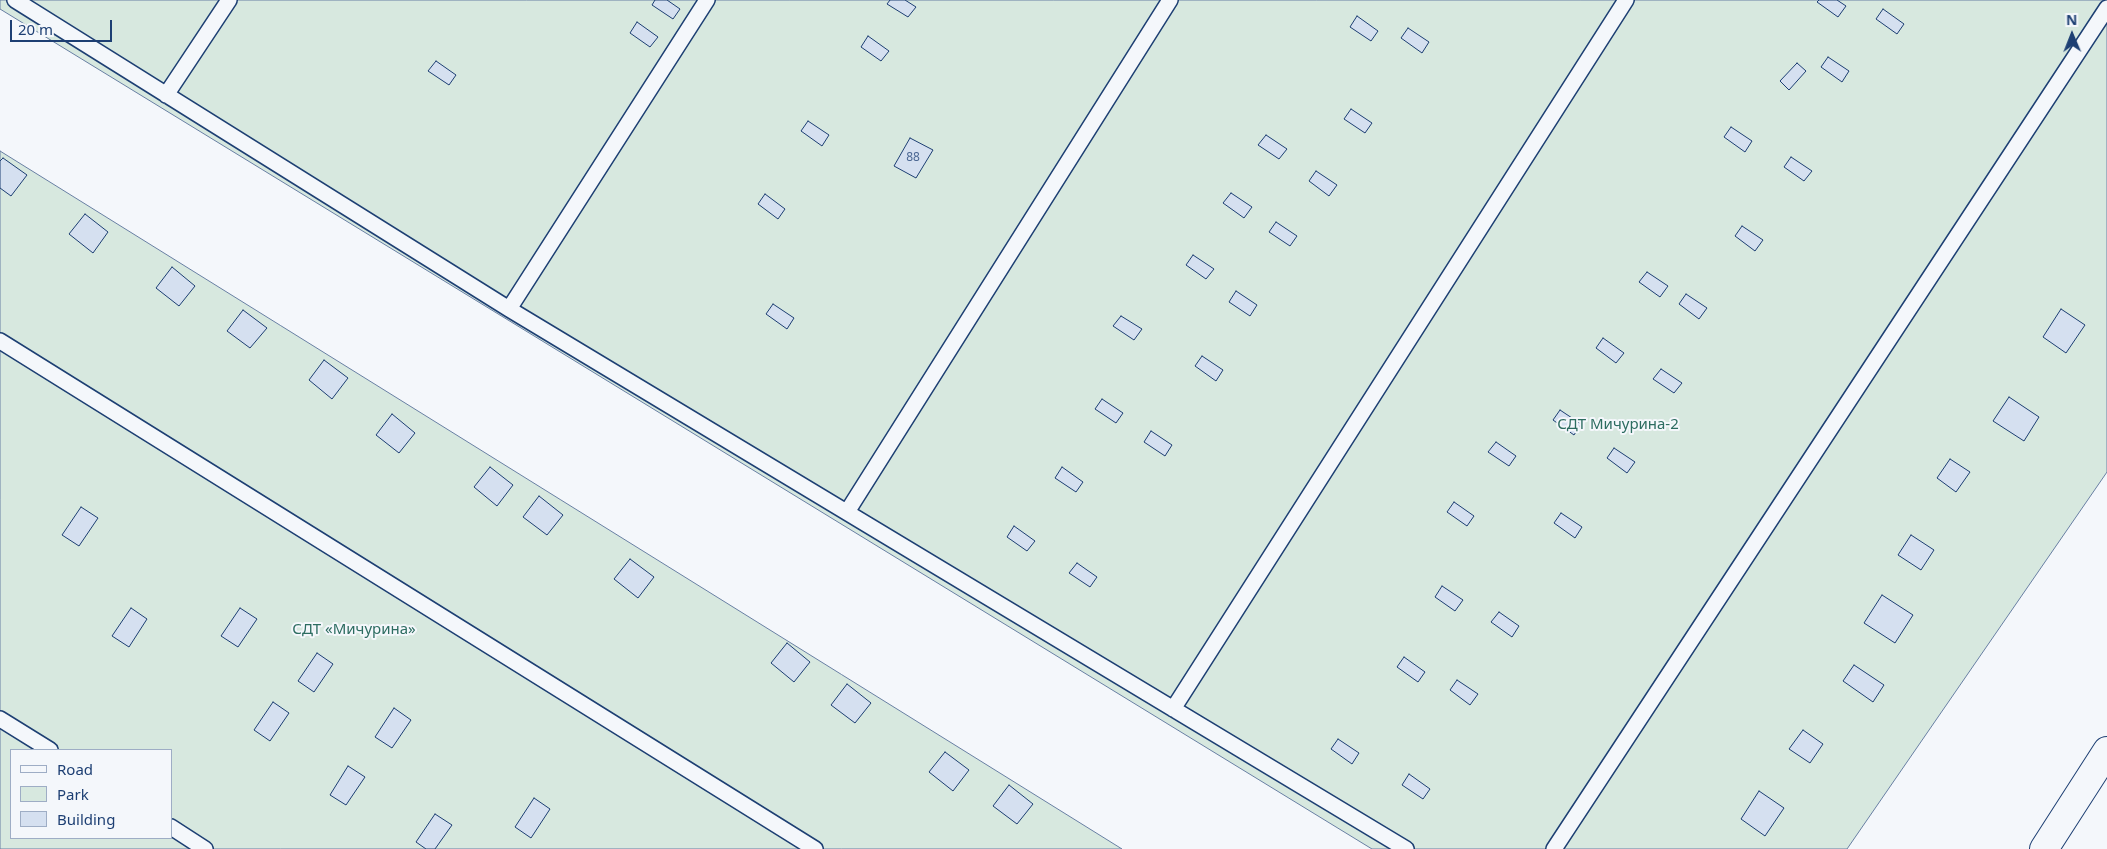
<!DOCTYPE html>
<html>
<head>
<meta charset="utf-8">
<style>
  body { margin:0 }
  #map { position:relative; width:2107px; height:849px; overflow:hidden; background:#f4f7fb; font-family:"Noto Sans",sans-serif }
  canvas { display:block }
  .legend { position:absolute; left:10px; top:749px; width:162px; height:90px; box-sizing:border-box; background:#f4f7fb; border:1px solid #9eadc5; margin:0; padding:6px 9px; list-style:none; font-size:15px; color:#1d3f73 }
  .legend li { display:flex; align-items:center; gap:10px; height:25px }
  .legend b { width:25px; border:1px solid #9eadc5 }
  .north { position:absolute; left:2047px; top:10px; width:50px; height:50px; -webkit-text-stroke:4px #f4f7fb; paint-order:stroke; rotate:359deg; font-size:14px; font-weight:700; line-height:20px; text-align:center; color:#1d3f73 }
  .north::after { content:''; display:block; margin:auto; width:18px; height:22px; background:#1d3f73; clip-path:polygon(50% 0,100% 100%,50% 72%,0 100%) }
  .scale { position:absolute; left:10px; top:20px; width:102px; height:22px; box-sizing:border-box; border:2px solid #1d3f73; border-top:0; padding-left:6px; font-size:15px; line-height:18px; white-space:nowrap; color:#1d3f73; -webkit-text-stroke:4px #f4f7fb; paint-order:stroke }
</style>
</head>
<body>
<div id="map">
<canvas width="2107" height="849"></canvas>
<ul class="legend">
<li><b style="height:6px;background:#f4f7fb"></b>Road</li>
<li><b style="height:14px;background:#d7e8df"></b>Park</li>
<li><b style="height:14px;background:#d5e0f0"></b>Building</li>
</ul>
<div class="north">N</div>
<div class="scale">20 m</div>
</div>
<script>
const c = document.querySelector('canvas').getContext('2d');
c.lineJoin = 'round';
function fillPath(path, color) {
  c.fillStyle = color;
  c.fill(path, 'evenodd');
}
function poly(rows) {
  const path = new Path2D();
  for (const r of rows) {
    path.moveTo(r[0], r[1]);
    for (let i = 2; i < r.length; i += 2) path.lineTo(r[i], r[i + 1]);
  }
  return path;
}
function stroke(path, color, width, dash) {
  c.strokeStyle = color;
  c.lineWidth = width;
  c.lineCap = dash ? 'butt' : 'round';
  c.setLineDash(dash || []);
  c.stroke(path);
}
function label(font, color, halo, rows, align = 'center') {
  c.font = font + ' "Noto Sans",sans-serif';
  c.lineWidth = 4;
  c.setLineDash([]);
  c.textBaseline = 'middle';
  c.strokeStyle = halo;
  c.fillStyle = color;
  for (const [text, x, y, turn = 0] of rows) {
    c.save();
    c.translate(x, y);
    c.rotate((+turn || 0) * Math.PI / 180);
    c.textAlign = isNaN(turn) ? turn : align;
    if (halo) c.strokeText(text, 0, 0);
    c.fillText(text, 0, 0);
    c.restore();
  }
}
const green = poly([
  [0,0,2107,0,2107,472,1847,849,1372,849,0,9,0,0],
  [0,151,1122,849,0,849,0,151],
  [11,750,171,750,171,838,11,838,11,750]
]);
const building = poly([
  [655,0,667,0,680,9,673,19,652,5,655,0],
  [890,0,905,0,916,7,908,17,887,4,890,0],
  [1819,0,1837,0,1846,6,1838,17,1817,2,1819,0],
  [1883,9,1904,24,1897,34,1876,19,1883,9],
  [1357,16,1378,31,1371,41,1350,27,1357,16],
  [637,22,658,37,650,47,630,33,637,22],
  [1408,28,1429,42,1422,53,1401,38,1408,28],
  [868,36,889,51,881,61,861,47,868,36],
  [1828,57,1849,71,1842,82,1821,67,1828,57],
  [436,61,456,75,449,85,428,71,436,61],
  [1797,63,1806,71,1789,90,1780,81,1797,63],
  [1351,109,1372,123,1365,133,1344,119,1351,109],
  [808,121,829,135,822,146,801,131,808,121],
  [1731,127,1752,141,1745,152,1724,137,1731,127],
  [1266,135,1287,149,1279,159,1258,145,1266,135],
  [910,138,933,150,916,178,894,166,910,138],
  [1791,157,1812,171,1804,181,1784,167,1791,157],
  [3,158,27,175,11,196,0,188,0,161,3,158],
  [1316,171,1337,185,1329,196,1309,181,1316,171],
  [1231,193,1252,207,1244,218,1223,203,1231,193],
  [765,194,785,209,778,219,758,204,765,194],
  [85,214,108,232,93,253,69,234,85,214],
  [1276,222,1297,236,1290,246,1269,232,1276,222],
  [1742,226,1763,240,1755,251,1735,236,1742,226],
  [1193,255,1214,269,1206,279,1186,265,1193,255],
  [172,267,195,286,179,306,156,288,172,267],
  [1647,272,1668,286,1660,297,1639,282,1647,272],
  [1236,291,1257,305,1250,316,1229,302,1236,291],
  [1686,294,1707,308,1699,319,1679,304,1686,294],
  [773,304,794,318,787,329,766,314,773,304],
  [2061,309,2085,325,2066,353,2043,337,2061,309],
  [243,310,267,328,250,348,227,331,243,310],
  [1121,316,1142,329,1134,340,1113,326,1121,316],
  [1603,338,1624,353,1616,363,1596,348,1603,338],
  [1202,356,1223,370,1216,381,1195,366,1202,356],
  [324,360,348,378,332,399,309,380,324,360],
  [1661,369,1682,383,1674,393,1653,379,1661,369],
  [2009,397,2039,417,2024,441,1993,421,2009,397],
  [1102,399,1123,413,1116,423,1095,409,1102,399],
  [1560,410,1581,424,1574,435,1553,420,1560,410],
  [392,414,415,433,399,453,376,435,392,414],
  [1151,431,1172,445,1165,456,1144,442,1151,431],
  [1496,442,1516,456,1509,466,1488,452,1496,442],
  [1614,448,1635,462,1627,473,1607,458,1614,448],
  [1950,459,1970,472,1956,492,1937,478,1950,459],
  [490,467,513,485,497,506,474,487,490,467],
  [1062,467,1083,482,1076,492,1055,478,1062,467],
  [539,496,563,515,547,535,523,517,539,496],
  [1454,502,1474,516,1467,526,1447,512,1454,502],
  [81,507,98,518,79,546,62,535,81,507],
  [1561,513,1582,527,1575,538,1554,523,1561,513],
  [1014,526,1035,541,1027,551,1007,537,1014,526],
  [1911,535,1934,550,1921,570,1898,555,1911,535],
  [630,559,654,577,638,598,614,579,630,559],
  [1077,563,1097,577,1090,587,1069,573,1077,563],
  [1442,586,1463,600,1455,611,1435,597,1442,586],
  [1882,595,1913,615,1895,643,1864,623,1882,595],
  [131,608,147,619,129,647,112,636,131,608],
  [240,608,257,619,238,647,221,636,240,608],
  [1499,612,1519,626,1512,637,1491,622,1499,612],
  [787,643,810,662,794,682,771,663,787,643],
  [317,653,333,664,314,692,298,681,317,653],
  [1404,657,1425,672,1418,682,1397,667,1404,657],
  [1854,665,1884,685,1873,702,1843,681,1854,665],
  [1457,680,1478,694,1470,705,1450,690,1457,680],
  [847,684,871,703,855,723,831,705,847,684],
  [273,702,289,713,270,741,254,730,273,702],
  [394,708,411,720,392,748,375,737,394,708],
  [1803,730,1823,744,1810,763,1789,749,1803,730],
  [1338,739,1359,753,1352,764,1331,749,1338,739],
  [945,752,969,770,953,791,929,772,945,752],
  [348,766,365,777,346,805,330,795,348,766],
  [1409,774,1430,789,1423,799,1402,785,1409,774],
  [1009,785,1033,804,1017,824,993,806,1009,785],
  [1759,791,1784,808,1765,836,1741,819,1759,791],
  [534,798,550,809,531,838,515,827,534,798],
  [435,814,452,825,435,849,426,849,416,842,435,814]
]);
const lane = poly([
  [15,0,509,309,1406,849],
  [166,95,229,0],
  [509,309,707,0],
  [0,341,815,849],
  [847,512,1170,0],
  [1173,709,1626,0],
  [0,719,50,750],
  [171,827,205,849],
  [1554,849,2107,8]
]);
const secondary = poly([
  [2044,849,2107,751]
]);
const numberNames = [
  ["88",913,158]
];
const parkNames = [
  ["СДТ Мичурина-2",1618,425],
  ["СДТ «Мичурина»",354,630]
];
fillPath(green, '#d7e8df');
stroke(green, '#687fa3', 1);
fillPath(building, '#d5e0f0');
stroke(building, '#1d3f73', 1);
stroke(lane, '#1d3f73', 18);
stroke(secondary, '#1d3f73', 30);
stroke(lane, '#f4f7fb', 15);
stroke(secondary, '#f4f7fb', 28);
label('12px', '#4b6792', null, numberNames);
label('15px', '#2c6c60', '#f4f7fb', parkNames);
</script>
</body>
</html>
